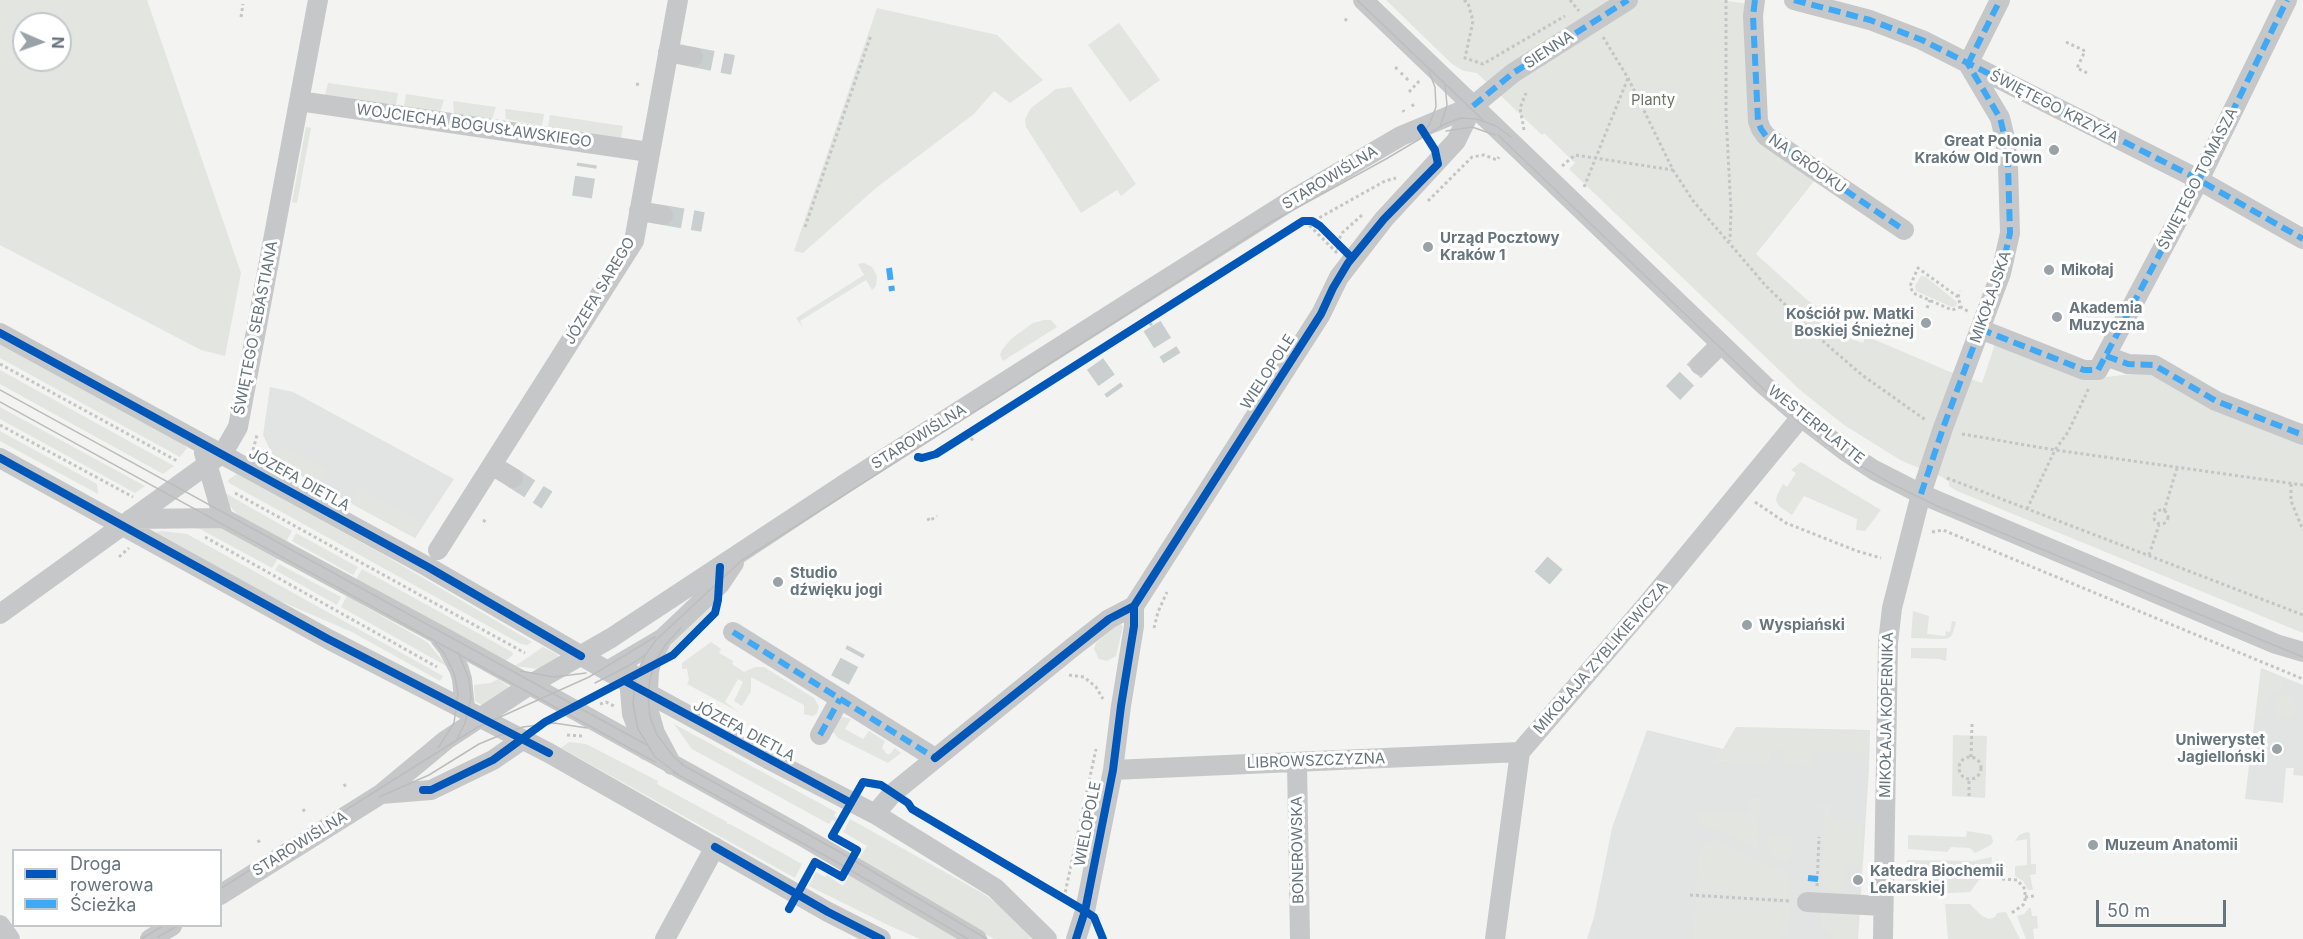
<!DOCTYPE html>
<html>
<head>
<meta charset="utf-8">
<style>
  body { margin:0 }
  #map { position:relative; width:2303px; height:939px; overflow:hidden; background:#f3f3f2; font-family:Inter,sans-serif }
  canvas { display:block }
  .legend { position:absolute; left:12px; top:849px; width:210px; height:78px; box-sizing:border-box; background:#fff; border:2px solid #c2c8cb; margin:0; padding:8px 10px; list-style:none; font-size:18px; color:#67767e }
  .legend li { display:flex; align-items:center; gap:12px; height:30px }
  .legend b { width:30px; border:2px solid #c2c8cb }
  .north { position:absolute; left:12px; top:12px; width:60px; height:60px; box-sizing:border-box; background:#fff; border:2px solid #c2c8cb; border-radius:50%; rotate:92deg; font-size:16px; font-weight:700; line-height:24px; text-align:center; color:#67767e }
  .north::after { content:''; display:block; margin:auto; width:21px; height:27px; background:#98a2a7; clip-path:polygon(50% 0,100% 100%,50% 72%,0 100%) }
  .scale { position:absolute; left:2096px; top:900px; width:130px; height:27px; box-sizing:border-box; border:3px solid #67767e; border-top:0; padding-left:8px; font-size:18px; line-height:21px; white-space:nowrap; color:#67767e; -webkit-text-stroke:4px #fff; paint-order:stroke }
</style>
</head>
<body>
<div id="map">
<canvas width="2303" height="939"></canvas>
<ul class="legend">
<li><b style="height:8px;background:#0057b8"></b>Droga rowerowa</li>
<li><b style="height:8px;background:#3fa9f5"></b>Ścieżka</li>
</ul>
<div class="north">N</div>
<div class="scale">50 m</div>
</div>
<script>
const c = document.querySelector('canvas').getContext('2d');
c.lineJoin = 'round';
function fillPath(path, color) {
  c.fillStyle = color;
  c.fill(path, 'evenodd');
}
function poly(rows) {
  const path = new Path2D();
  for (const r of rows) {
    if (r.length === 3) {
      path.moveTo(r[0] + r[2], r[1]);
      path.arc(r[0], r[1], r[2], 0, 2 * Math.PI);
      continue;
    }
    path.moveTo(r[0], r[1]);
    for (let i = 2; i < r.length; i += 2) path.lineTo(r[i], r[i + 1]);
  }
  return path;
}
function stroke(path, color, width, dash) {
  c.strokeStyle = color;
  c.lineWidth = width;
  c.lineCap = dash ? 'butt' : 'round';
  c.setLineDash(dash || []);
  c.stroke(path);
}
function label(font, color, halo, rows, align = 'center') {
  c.font = font + ' Inter,sans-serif';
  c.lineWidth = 6;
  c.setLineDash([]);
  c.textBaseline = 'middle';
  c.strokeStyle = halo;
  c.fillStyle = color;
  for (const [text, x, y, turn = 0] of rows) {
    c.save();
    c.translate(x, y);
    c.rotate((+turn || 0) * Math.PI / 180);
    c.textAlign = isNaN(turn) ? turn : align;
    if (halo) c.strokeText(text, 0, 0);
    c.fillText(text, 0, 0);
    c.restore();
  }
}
const built = poly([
  [270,387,293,392,454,479,415,538,276,462,263,435],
  [2261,668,2303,685,2303,776,2293,775,2294,768,2286,768,2283,803,2245,799],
  [1736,727,1870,730,1869,769,1858,939,1587,939,1594,917,1612,828,1647,730,1723,749]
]);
const green = poly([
  [0,0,147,0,241,273,225,356,201,350,0,245],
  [24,24,60,24,60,60,24,60],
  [1386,0,1720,0,1749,4,1755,126,1815,180,1756,254,1806,299,1838,321,1834,333,1863,343,1866,336,1948,371,1982,383,1996,341,2088,379,2150,372,2222,412,2303,444,2303,633,1957,491,1949,486,1949,482,1942,477,1902,461,1844,425,1800,390,1569,169,1575,163,1544,133,1542,135,1477,73,1464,71,1452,64],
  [877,8,997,35,1043,80,1010,103,994,91,974,114,876,188,803,253,794,251],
  [1119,23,1160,80,1130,102,1088,45],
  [328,83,398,93,396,105,325,95],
  [1071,87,1136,184,1121,196,1117,190,1081,213,1026,127,1025,119,1031,108,1056,89],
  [406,94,444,100,440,112,404,106],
  [453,101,496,107,492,119,454,114],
  [505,109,544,114,542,126,506,119],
  [550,115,623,126,621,139,548,127],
  [306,127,311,128,297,203,292,202],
  [864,263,872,267,877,276,876,286,872,290,866,280,800,321,803,328,796,318,864,275,858,264],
  [1921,276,1926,277,1957,302,1956,306,1952,307,1916,291,1915,286],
  [1044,320,1051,320,1057,327,1003,361,1000,355,1002,350,1011,339,1033,323],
  [0,342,182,443,187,448,180,457,0,358],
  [0,370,174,466,163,474,0,384],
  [0,407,145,486,135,493,0,419],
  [0,431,97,484,98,494,0,441],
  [283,445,328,470,318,485,283,466,284,462,282,461,280,464,276,462],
  [1801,462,1881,510,1865,531,1856,530,1857,519,1804,496,1792,515,1779,506,1776,501,1777,495,1783,484,1787,487,1796,473,1791,470],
  [237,474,377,551,532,642,527,645,521,644,229,483,228,480],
  [360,487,424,524,415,538,352,504],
  [225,493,292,531,286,542,238,515,229,505],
  [185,527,220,527,278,558,272,568,200,529],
  [161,531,187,534,443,676,440,681,352,632,271,597,155,533],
  [296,533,358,567,353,575,292,541],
  [279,564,341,597,337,605,275,570],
  [362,569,512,652,513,655,504,662,355,581],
  [347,596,427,642,448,667,341,607],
  [717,599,714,610,676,649,661,659,674,641],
  [1913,611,1929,616,1927,634,1945,636,1946,631,1950,632,1952,621,1956,622,1952,635,1949,638,1942,639,1911,638],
  [1119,623,1123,626,1116,656,1107,661,1099,659,1094,649,1096,643],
  [711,642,721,649,719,653,733,661,732,664,744,672,755,667,764,667,814,698,819,707,817,713,813,716,804,714,804,705,751,677,751,691,742,706,734,701,743,682,738,679,725,702,739,712,687,684,689,680,687,669,682,669,682,663],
  [543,647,558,655,558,658,538,669,515,666],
  [1911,648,1947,648,1946,661,1939,659,1911,658],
  [2261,670,2284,680,2281,689,2268,695,2264,704,2265,712,2256,721],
  [498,679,509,687,482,705,475,701,474,685,491,683],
  [2285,706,12],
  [842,717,851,719,845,729,863,739,869,731,885,741,882,748,887,754,890,754,895,748,901,753,888,763,838,738,833,732,834,726,837,719],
  [674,724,836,812,834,816,837,819,835,821,832,820,829,824,692,749],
  [1736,728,1869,731,1869,753,1812,753,1812,766,1784,765,1784,751,1772,750,1769,764,1713,762,1716,749,1724,750],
  [1953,735,1987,736,1985,798,1952,796],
  [569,742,586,744,658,781,657,784,727,822,727,824,730,824,802,864,795,878,561,748],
  [1749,797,1760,798,1759,846,1756,849,1697,821,1697,810,1749,813],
  [1813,804,1829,805,1832,819,1864,820,1861,865,1845,864,1843,892,1832,891,1823,886,1821,871,1821,860,1823,860,1824,807,1813,807],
  [850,819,984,894,1012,915,1032,939,994,939,859,859,867,846,843,832],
  [1967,831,1991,835,1993,841,1991,845,1975,853,1970,848,1951,847,1947,852,1908,849,1908,835,1966,837],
  [2027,832,2030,833,2031,864,2036,864,2036,874,2030,875,2033,890,2028,890,2023,881,2015,876,2015,866,2027,865,2027,839,2015,841,2019,835],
  [1768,834,1792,835,1792,854,1789,860,1782,862,1769,856],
  [1712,840,1720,841,1786,873,1791,881,1791,899,1696,892,1698,852,1704,843],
  [1992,857,1990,875,1979,880,1970,892,1907,895,1907,860,1974,861],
  [816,872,825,877,827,875,843,886,850,874,961,939,920,939,890,926,809,886],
  [1696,897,1791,904,1789,930,1780,939,1693,939],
  [1945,904,1970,904,1982,916,1989,919,1995,917,1997,913,2006,912,2020,939,1948,939],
  [2029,908,2031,908,2032,916,2037,916,2038,928,2033,929,2034,939,2026,939,2017,916,2024,914],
  [1859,910,1857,939,1833,939,1821,927,1822,911]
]);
const minorTunnel = poly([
  [693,57,733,65],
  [582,197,587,164],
  [663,215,703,222],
  [1152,326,1172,358],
  [1095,364,1115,392],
  [1673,393,1700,365],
  [513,478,547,500],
  [1541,564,1562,582],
  [840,680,856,650]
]);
const path = poly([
  [1464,0,1468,3,1473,21,1465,58,1483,64,1565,16],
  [1570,0,1579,11],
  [1726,0,1726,115,1731,210,1730,241],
  [241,17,243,4],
  [1345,21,1347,18],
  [1603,37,1628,78,1673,170,1694,202,1766,286,1825,343,1862,375,1927,421],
  [2066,42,2085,51,2077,68,2087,73],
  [1395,69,1398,67],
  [1401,75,1403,72],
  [1406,80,1409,77],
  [636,84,641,85],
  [1409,92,1420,80],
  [1412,104,1414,107],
  [1403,110,1404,112],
  [1524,130,1520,108,1526,93],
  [1562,166,1575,155,1673,170],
  [1584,187,1628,78],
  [1428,201,1472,157,1484,155,1497,160,1499,157],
  [805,227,871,35],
  [1338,250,1337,244,1342,233,1362,215],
  [1337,253,1308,224,1385,181,1396,178],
  [1958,297,1960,291],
  [1961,307,1952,310,1913,293,1910,286,1918,268,1958,297,1961,307,1969,312],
  [1927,308,1930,300],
  [1150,323,1152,326],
  [0,364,179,462],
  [0,425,133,497],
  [1962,434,2055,450,2303,485],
  [971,438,973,441],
  [253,450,257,435],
  [1947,478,2303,615],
  [2291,484,2291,501,2303,530],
  [235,493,525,653],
  [1755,502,1786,523,1857,551,1881,558],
  [2027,509,2055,450,2068,432,2089,388],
  [2161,517,7],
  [2164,511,2177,468],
  [928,518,929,521,937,516],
  [483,520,486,522],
  [1932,532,1943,530,2303,679],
  [205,537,437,667],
  [2149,555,2159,525],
  [119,557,129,548],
  [1154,628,1158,612,1167,592],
  [1069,675,1084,677,1096,687,1103,699],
  [600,704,606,702,614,706],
  [567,735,582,736],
  [1971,757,1972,724],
  [1970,768,11],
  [344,784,347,789],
  [1969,796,1969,779],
  [303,809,306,814],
  [258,840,261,845],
  [2002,879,2017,880,2025,889,2025,901,2023,905,2010,914],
  [1817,886,1819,837],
  [1690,895,1790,901],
  [2025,897,2034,896],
  [1064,898,1096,749]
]);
const minor = poly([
  [1363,0,1764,385,1801,417,1848,453,1874,470,1921,494,2276,644,2303,652],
  [1755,0,1753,16,1758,121,1761,129,1766,136,1802,161,1904,230],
  [1794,0,1870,20,1922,40,2190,175,2303,239],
  [668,52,693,57],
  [1968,64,2000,0],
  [299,101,649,152],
  [639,211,663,215],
  [1980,329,2084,370,2098,370,2199,180,2287,0],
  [0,333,428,567,611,673,768,759,875,814,995,888,1047,939],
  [2106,356,2128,364,2154,365,2216,401,2303,435],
  [1700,365,1721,344],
  [204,453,223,518],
  [0,458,328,639,549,753,828,912,881,939],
  [492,465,513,478],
  [131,519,223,518,447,639,800,835,977,939],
  [438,550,634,241,678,0],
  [0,614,223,453,238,427,318,0],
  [733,632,935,758],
  [440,638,448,648,459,669,462,679,465,709],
  [663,638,653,656,649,671,647,705,655,733,672,765],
  [607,671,663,638,720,584,734,563],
  [632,674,630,690,632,714,646,750],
  [820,735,840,699],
  [1297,762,1300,939],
  [1113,770,1520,752],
  [381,794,431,790,493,760,522,740],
  [875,814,893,793,1073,647,1109,619,1134,606,1321,314,1339,277,1384,219,1456,141,1473,106],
  [220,895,381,794,446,740,533,683,611,638,849,481,1135,299,1290,201,1401,136,1473,106,1513,73,1628,0],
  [1807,902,1883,906],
  [0,925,10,939],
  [150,939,172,926],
  [665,939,715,847],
  [1076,939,1085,911,1113,770,1121,706,1134,626,1134,606],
  [1495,939,1520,752,1648,603,1801,417],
  [1883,939,1888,643,1892,608,1921,494,1943,428,2001,273,2010,233,2008,166,2005,138,2000,118,1968,64]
]);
const tram = poly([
  [1357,0,1483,120],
  [1440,127,1447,105,1445,84],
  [1446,131,1472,127,1495,135],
  [1498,135,1778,403,1801,424,1843,456,1892,484,1937,506,2303,657],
  [1421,136,1429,125,1436,107,1435,87,1429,72],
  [0,390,647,745],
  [0,402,655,762],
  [681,628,666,644,656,660,650,679,648,696,650,717,657,735,674,757,686,767],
  [435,643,444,653,454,673,458,693,454,723,438,748],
  [521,671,554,677,586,673],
  [595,683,630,665,645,655],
  [457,739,465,723,471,697,469,679,458,652],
  [681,764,838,851,987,939],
  [673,772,833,860,968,939],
  [679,775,655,757,638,729,633,704,636,675,646,654,656,640,741,561,1271,222,1386,159,1445,124,1461,118,1477,119,1496,126,1511,137],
  [379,797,429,775,479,744,508,732,523,727,554,723,587,728],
  [220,889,457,740,478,727,589,677,655,637],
  [158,937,177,926],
  [141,939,163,926]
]);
const quiet = poly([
  [1755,0,1753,16,1758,121,1761,129,1766,136,1802,161,1904,230],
  [1794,0,1870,20,1922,40,2190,175,2303,239],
  [1968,64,2000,0],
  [1473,106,1513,73,1628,0],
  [889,268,892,291],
  [1980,329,2084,370,2098,370,2199,180,2287,0],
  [2106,356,2128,364,2154,365,2216,401,2303,435],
  [1921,494,1943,428,2001,273,2010,233,2008,166,2005,138,2000,118,1968,64],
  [733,632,935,758],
  [820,735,840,699],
  [1808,878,1818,879]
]);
const cycleway = poly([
  [0,333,428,567,581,656],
  [918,457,922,458,936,454,1303,221,1312,221,1320,226,1352,258],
  [0,458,328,639,549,753],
  [625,681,851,803],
  [935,758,1109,619,1134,606,1321,314,1333,288,1348,263,1384,219,1438,164,1435,150,1421,128],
  [423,790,431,790,493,760,545,722,673,655,715,613,718,600,720,567],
  [715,847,828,912,881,939],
  [789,909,815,862,842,877,857,850,832,836,863,782,881,785,908,803,912,809,1085,911,1094,917,1103,939],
  [1076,939,1085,911,1113,770,1121,706,1134,626,1134,606]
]);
const markers = [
  [2054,150,6,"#98a2a7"],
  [1428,247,6,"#98a2a7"],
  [2049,270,6,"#98a2a7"],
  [2057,317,6,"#98a2a7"],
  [1926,323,6,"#98a2a7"],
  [778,582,6,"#98a2a7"],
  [1747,625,6,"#98a2a7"],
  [2277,749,6,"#98a2a7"],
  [2093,845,6,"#98a2a7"],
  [1858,880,6,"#98a2a7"]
];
const streetNames = [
  ["SIENNA",1549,50,-33],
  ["ŚWIĘTEGO KRZYŻA",2054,107,27],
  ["WOJCIECHA BOGUSŁAWSKIEGO",474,126,8],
  ["NA GRÓDKU",1807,164,35],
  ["STAROWIŚLNA",1330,178,-31],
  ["ŚWIĘTEGO TOMASZA",2198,179,-63],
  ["JÓZEFA SAREGO",600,291,-59],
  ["MIKOŁAJSKA",1991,297,-71],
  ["ŚWIĘTEGO SEBASTIANA",256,328,-79],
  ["WIELOPOLE",1268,372,-57],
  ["WESTERPLATTE",1816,425,38],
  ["STAROWIŚLNA",919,437,-32],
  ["JÓZEFA DIETLA",299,480,29],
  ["MIKOŁAJA ZYBLIKIEWICZA",1601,658,-49],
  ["MIKOŁAJA KOPERNIKA",1887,715,-89],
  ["JÓZEFA DIETLA",744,731,28],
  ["LIBROWSZCZYZNA",1316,761,-2],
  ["WIELOPOLE",1088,824,-79],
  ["STAROWIŚLNA",300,844,-32],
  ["BONEROWSKA",1298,850,-91]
];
const parkNames = [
  ["Planty",1653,100]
];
const poiNames = [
  ["Great Polonia",2042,141,"right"],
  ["Kraków Old Town",2042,158,"right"],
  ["Urząd Pocztowy",1440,238],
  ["Kraków 1",1440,255],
  ["Mikołaj",2061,270],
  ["Akademia",2069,308],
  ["Muzyczna",2069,325],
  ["Kościół pw. Matki",1914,314,"right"],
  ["Boskiej Śnieżnej",1914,331,"right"],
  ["Studio",790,573],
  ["dźwięku jogi",790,590],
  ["Wyspiański",1759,625],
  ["Uniwerystet",2265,740,"right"],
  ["Jagielloński",2265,757,"right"],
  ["Muzeum Anatomii",2105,845],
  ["Katedra Biochemii",1870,871],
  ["Lekarskiej",1870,888]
];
fillPath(built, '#e2e3e3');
fillPath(green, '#e2e5e0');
stroke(minorTunnel, '#c9cecf', 20, [20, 10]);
stroke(path, '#c4c5c5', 3, [3, 3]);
stroke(minor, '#c6c7c8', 20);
stroke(tram, '#bdbdbe', 1.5);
stroke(quiet, '#3fa9f5', 6, [12, 6]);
stroke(cycleway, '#0057b8', 8);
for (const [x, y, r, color] of markers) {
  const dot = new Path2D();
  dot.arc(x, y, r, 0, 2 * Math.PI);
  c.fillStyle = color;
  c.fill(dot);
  stroke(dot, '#fff', 2);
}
label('15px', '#67767e', '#fff', streetNames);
label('15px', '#6a7765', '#fff', parkNames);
label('bold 15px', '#67767e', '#fff', poiNames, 'left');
</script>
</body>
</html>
